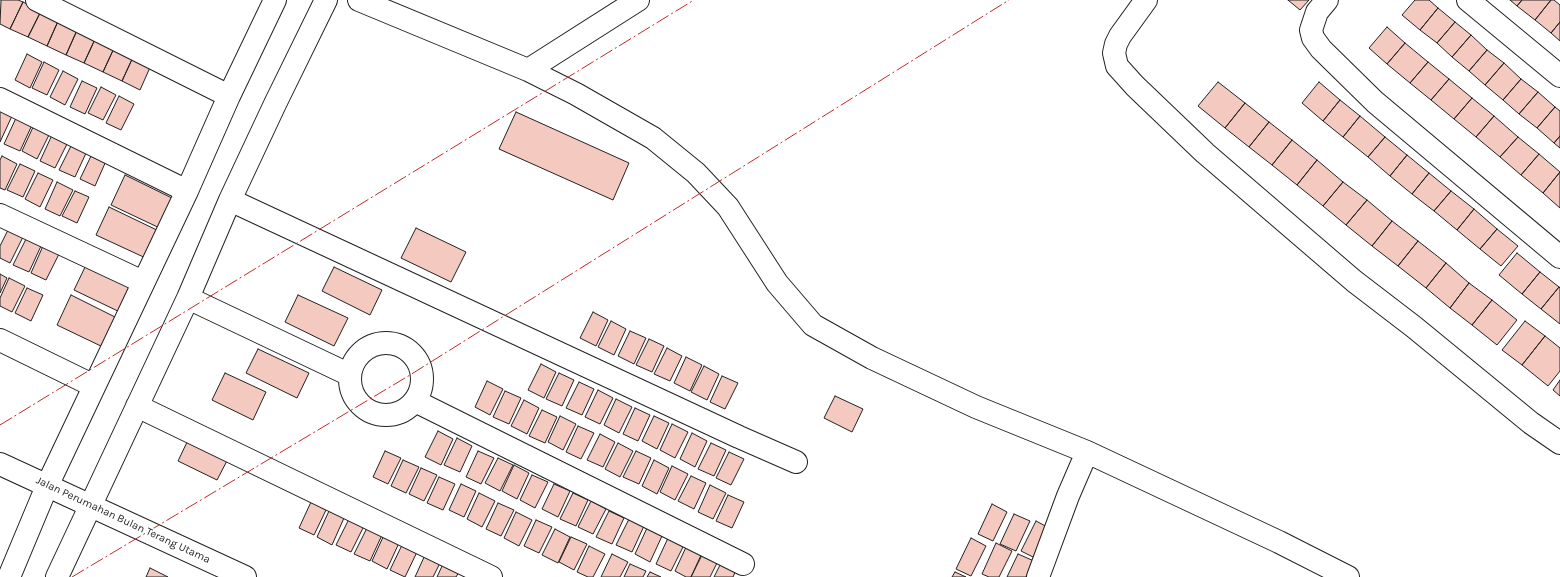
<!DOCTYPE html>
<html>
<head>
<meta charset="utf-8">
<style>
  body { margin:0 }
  canvas { display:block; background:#fff }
</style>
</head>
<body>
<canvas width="1560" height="577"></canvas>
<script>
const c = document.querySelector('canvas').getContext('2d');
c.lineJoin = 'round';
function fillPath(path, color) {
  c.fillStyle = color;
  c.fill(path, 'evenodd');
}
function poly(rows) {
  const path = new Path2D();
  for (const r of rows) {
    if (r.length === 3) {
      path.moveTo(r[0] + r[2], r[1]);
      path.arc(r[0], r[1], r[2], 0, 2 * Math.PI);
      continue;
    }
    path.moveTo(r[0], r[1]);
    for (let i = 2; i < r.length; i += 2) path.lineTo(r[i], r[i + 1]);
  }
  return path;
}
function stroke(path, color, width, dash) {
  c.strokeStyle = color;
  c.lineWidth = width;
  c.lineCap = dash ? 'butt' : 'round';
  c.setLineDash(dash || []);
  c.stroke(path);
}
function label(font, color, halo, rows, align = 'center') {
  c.font = font + ' Karla,sans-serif';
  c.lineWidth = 3;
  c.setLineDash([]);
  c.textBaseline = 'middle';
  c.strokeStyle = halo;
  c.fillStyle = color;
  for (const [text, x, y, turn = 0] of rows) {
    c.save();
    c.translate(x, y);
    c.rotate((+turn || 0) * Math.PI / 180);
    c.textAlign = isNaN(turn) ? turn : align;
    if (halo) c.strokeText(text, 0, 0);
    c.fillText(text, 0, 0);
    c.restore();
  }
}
const building = poly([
  [1,0,18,0,23,2,10,29,0,24,1,0],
  [1288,0,1309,0,1300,10,1288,0],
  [1415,0,1429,0,1438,8,1420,30,1402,15,1415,0],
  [1510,0,1522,0,1517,6,1510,0],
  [1522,0,1551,0,1535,20,1517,6,1522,0],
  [1551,0,1554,0,1560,5,1560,22,1551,33,1535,20,1551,0],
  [23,2,41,11,28,37,10,29,23,2],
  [1438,8,1455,22,1437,43,1420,30,1438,8],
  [41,11,59,19,47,46,28,37,41,11],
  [59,19,78,28,66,55,47,46,59,19],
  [1455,22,1471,35,1452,57,1437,43,1455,22],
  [1560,22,1560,41,1551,33,1560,22],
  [1387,27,1405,43,1387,64,1369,48,1387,27],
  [78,28,96,37,84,63,66,55,78,28],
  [1471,35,1487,50,1469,71,1452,57,1471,35],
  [96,37,115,46,103,72,84,63,96,37],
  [1405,43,1428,62,1410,83,1387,64,1405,43],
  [115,46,134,55,122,81,103,72,115,46],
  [1487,50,1504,63,1485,85,1469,71,1487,50],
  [27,54,42,62,30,88,15,80,27,54],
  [134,55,152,63,140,90,122,81,134,55],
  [44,62,59,70,47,95,32,88,44,62],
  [1428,62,1449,79,1431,100,1410,83,1428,62],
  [1504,63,1521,79,1503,100,1485,85,1504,63],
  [63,71,78,79,65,105,50,97,63,71],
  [1449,79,1472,98,1454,119,1431,100,1449,79],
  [1521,79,1538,92,1519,114,1503,100,1521,79],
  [82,81,97,88,85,114,70,107,82,81],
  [1218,82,1245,103,1225,128,1198,106,1218,82],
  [1319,82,1340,100,1323,121,1302,103,1319,82],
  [101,87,116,95,103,120,88,113,101,87],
  [1538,92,1555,107,1537,128,1519,114,1538,92],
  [119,96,134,104,121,130,106,123,119,96],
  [1472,98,1494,116,1476,137,1454,119,1472,98],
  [1340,100,1360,116,1343,137,1323,121,1340,100],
  [1245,103,1269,122,1249,147,1225,128,1245,103],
  [1555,107,1560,111,1560,136,1554,143,1537,128,1555,107],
  [0,110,12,116,0,142,0,110],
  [516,112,629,163,613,200,499,149,516,112],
  [1360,116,1385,137,1368,157,1343,137,1360,116],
  [1494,116,1518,137,1500,157,1476,137,1494,116],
  [16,118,32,125,20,151,4,144,16,118],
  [1269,122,1292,140,1272,165,1249,147,1269,122],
  [34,125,50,133,37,159,22,151,34,125],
  [52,135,68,142,55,168,40,161,52,135],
  [1560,136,1560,148,1554,143,1560,136],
  [1385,137,1407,155,1390,176,1368,157,1385,137],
  [1518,137,1539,154,1521,175,1500,157,1518,137],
  [1292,140,1317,160,1297,185,1272,165,1292,140],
  [72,144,87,151,75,177,59,170,72,144],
  [92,154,106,161,95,186,80,179,92,154],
  [1539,154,1560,172,1543,193,1521,175,1539,154],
  [1407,155,1429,173,1412,194,1390,176,1407,155],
  [2,156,17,164,5,190,0,188,0,160,2,156],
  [1317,160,1343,182,1323,206,1297,185,1317,160],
  [20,164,35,171,23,197,7,190,20,164],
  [1560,172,1560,208,1543,193,1560,172],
  [38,173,53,180,40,207,25,199,38,173],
  [1429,173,1451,191,1434,211,1412,194,1429,173],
  [125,175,180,202,166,231,111,205,125,175],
  [57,182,73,190,60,216,45,209,57,182],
  [1343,182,1367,200,1346,225,1323,206,1343,182],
  [75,191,89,197,77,223,62,216,75,191],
  [1451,191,1474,209,1457,230,1434,211,1451,191],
  [1367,200,1392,221,1372,246,1346,225,1367,200],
  [109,207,163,233,150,260,96,235,109,207],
  [1474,209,1497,229,1480,249,1457,230,1474,209],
  [1392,221,1418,241,1398,266,1372,246,1392,221],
  [416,228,466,252,451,282,401,258,416,228],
  [1497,229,1518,246,1501,266,1480,249,1497,229],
  [8,230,23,237,10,263,0,258,0,246,8,230],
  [26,239,41,246,29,272,13,265,26,239],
  [1418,241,1446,263,1426,288,1398,266,1418,241],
  [43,246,59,254,46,280,31,273,43,246],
  [1517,253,1540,272,1522,294,1499,275,1517,253],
  [87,263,137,287,124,314,74,290,87,263],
  [1446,263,1469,283,1450,308,1426,288,1446,263],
  [334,267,382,290,370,315,322,291,334,267],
  [1540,272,1559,287,1541,309,1522,294,1540,272],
  [0,274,7,278,0,293,0,274],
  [9,278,25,286,12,312,0,306,0,298,9,278],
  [1469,283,1492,300,1472,325,1450,308,1469,283],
  [1559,287,1560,288,1560,324,1541,309,1559,287],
  [27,288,43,295,31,321,15,313,27,288],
  [71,295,119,319,105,348,57,325,71,295],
  [298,295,348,318,334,346,285,322,298,295],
  [1492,300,1517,320,1497,345,1472,325,1492,300],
  [593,312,608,320,596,346,580,338,593,312],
  [611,321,626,329,614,355,598,347,611,321],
  [1525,321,1545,336,1522,365,1502,350,1525,321],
  [630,331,646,338,634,364,618,356,630,331],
  [1545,336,1560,348,1560,371,1548,386,1522,365,1545,336],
  [649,339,664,346,652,372,636,365,649,339],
  [667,348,682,356,670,381,654,374,667,348],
  [258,349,309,373,297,398,246,373,258,349],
  [686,357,702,365,690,391,674,383,686,357],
  [541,364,556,372,544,398,528,390,541,364],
  [704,366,719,374,707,400,691,392,704,366],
  [225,373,266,392,253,420,212,400,225,373],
  [559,373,574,380,562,406,546,399,559,373],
  [722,376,738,383,725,409,710,402,722,376],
  [1560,380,1560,396,1553,390,1560,380],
  [487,381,503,389,490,415,475,407,487,381],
  [579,382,594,389,582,415,566,408,579,382],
  [598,390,613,398,600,424,585,417,598,390],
  [505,391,521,398,509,424,493,417,505,391],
  [835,396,863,409,852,432,824,418,835,396],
  [616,399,632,407,619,433,604,425,616,399],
  [524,400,539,408,527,434,511,426,524,400],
  [635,408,650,415,638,441,623,434,635,408],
  [542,410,557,417,545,443,529,436,542,410],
  [560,416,576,424,563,450,548,442,560,416],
  [654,416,669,423,657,449,642,441,654,416],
  [672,424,688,432,675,458,660,450,672,424],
  [578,426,594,433,581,459,566,452,578,426],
  [438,431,453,439,441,465,425,457,438,431],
  [692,433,707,441,695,467,680,459,692,433],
  [600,434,615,442,603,467,587,460,600,434],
  [190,436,230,455,217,480,178,461,190,436],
  [457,438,472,446,460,472,444,465,457,438],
  [618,443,633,451,620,477,605,469,618,443],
  [711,443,726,450,714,476,698,469,711,443],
  [385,451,401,458,388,484,373,477,385,451],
  [478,451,494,458,481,484,466,477,478,451],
  [636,451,651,458,639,484,623,477,636,451],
  [729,452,744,459,731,485,716,478,729,452],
  [498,458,513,465,500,491,485,483,498,458],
  [403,460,419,467,406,493,391,486,403,460],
  [654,460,669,468,657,494,642,486,654,460],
  [514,465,529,473,517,499,502,491,514,465],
  [672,466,688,474,675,500,660,492,672,466],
  [421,468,437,475,424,501,409,494,421,468],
  [532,475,548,482,535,508,520,500,532,475],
  [691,476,706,483,694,509,678,501,691,476],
  [439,477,455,484,443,510,427,503,439,477],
  [461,484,476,491,464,517,449,510,461,484],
  [554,484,570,491,558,517,542,509,554,484],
  [710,485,726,493,713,519,698,512,710,485],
  [479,493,495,501,482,527,467,519,479,493],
  [573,493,588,500,576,526,560,519,573,493],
  [728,495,744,502,732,528,716,521,728,495],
  [591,501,606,509,593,534,578,527,591,501],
  [311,502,326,510,314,535,299,528,311,502],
  [498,503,514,510,501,536,486,529,498,503],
  [992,504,1007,512,993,541,978,534,992,504],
  [329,511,344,518,332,545,317,537,329,511],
  [609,511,624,518,612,544,596,537,609,511],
  [516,512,532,520,519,546,504,538,516,512],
  [1014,514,1030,521,1016,551,1000,544,1014,514],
  [349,519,364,526,351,552,336,545,349,519],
  [629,519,644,526,632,552,616,545,629,519],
  [536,520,552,527,539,553,524,546,536,520],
  [1036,521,1051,529,1037,559,1021,551,1036,521],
  [367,528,382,535,370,561,354,554,367,528],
  [647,528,662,536,650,562,635,554,647,528],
  [555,529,570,537,558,563,542,555,555,529],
  [384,535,399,543,387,569,372,561,384,535],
  [571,537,587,544,574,570,559,562,571,537],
  [668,538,684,545,671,571,656,564,668,538],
  [971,538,986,546,971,576,956,569,971,538],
  [996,543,1012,551,999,577,989,577,982,574,996,543],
  [402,545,417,552,405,577,390,570,402,545],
  [687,545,702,553,691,577,686,577,675,571,687,545],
  [589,546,605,554,593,577,588,577,577,572,589,546],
  [703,553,718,561,710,577,691,577,703,553],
  [612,554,628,562,620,577,601,577,612,554],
  [1018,554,1034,561,1026,577,1007,577,1018,554],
  [425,555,440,563,433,577,415,577,425,555],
  [721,563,736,570,733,577,714,577,721,563],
  [443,564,459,572,456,577,437,577,443,564],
  [630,564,646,571,643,577,624,577,630,564],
  [150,568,168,577,146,577,150,568],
  [650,572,661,577,647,577,650,572],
  [955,572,966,577,952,577,955,572]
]);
const minor = poly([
  [37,0,229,96],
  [359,0,528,70,576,94,653,138,696,173,728,207,777,283,813,325,872,358,976,407,1087,452,1279,542,1348,577],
  [1146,0,1120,36,1116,44,1114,53,1117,66,1135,86,1205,153,1354,281,1414,327,1531,423,1560,443],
  [1327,0,1317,12,1311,30,1313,38,1321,49,1375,102,1560,257],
  [1468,0,1560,76],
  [528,70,638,0],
  [0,99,187,191],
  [230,200,739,437,796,462],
  [0,215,143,282],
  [188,298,350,375],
  [0,340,94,386],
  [386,379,36],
  [415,401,743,564],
  [137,406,491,577],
  [0,464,245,577],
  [9,577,47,486,187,191,229,96,275,0],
  [57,577,188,298,230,200,275,104,326,0],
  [1038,577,1068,496,1087,452]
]);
const power = poly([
  [0,425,694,0],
  [72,577,410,375,1009,0]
]);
const streetNames = [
  ["Jalan Perumahan Bulan Terang Utama",123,520,25]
];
fillPath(building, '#f3c9c0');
stroke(building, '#222', 1);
stroke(minor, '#222', 24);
stroke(minor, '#fff', 22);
stroke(power, '#c62828', 1, [14, 3, 2, 3]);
label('11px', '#222', '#fff', streetNames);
</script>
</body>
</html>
